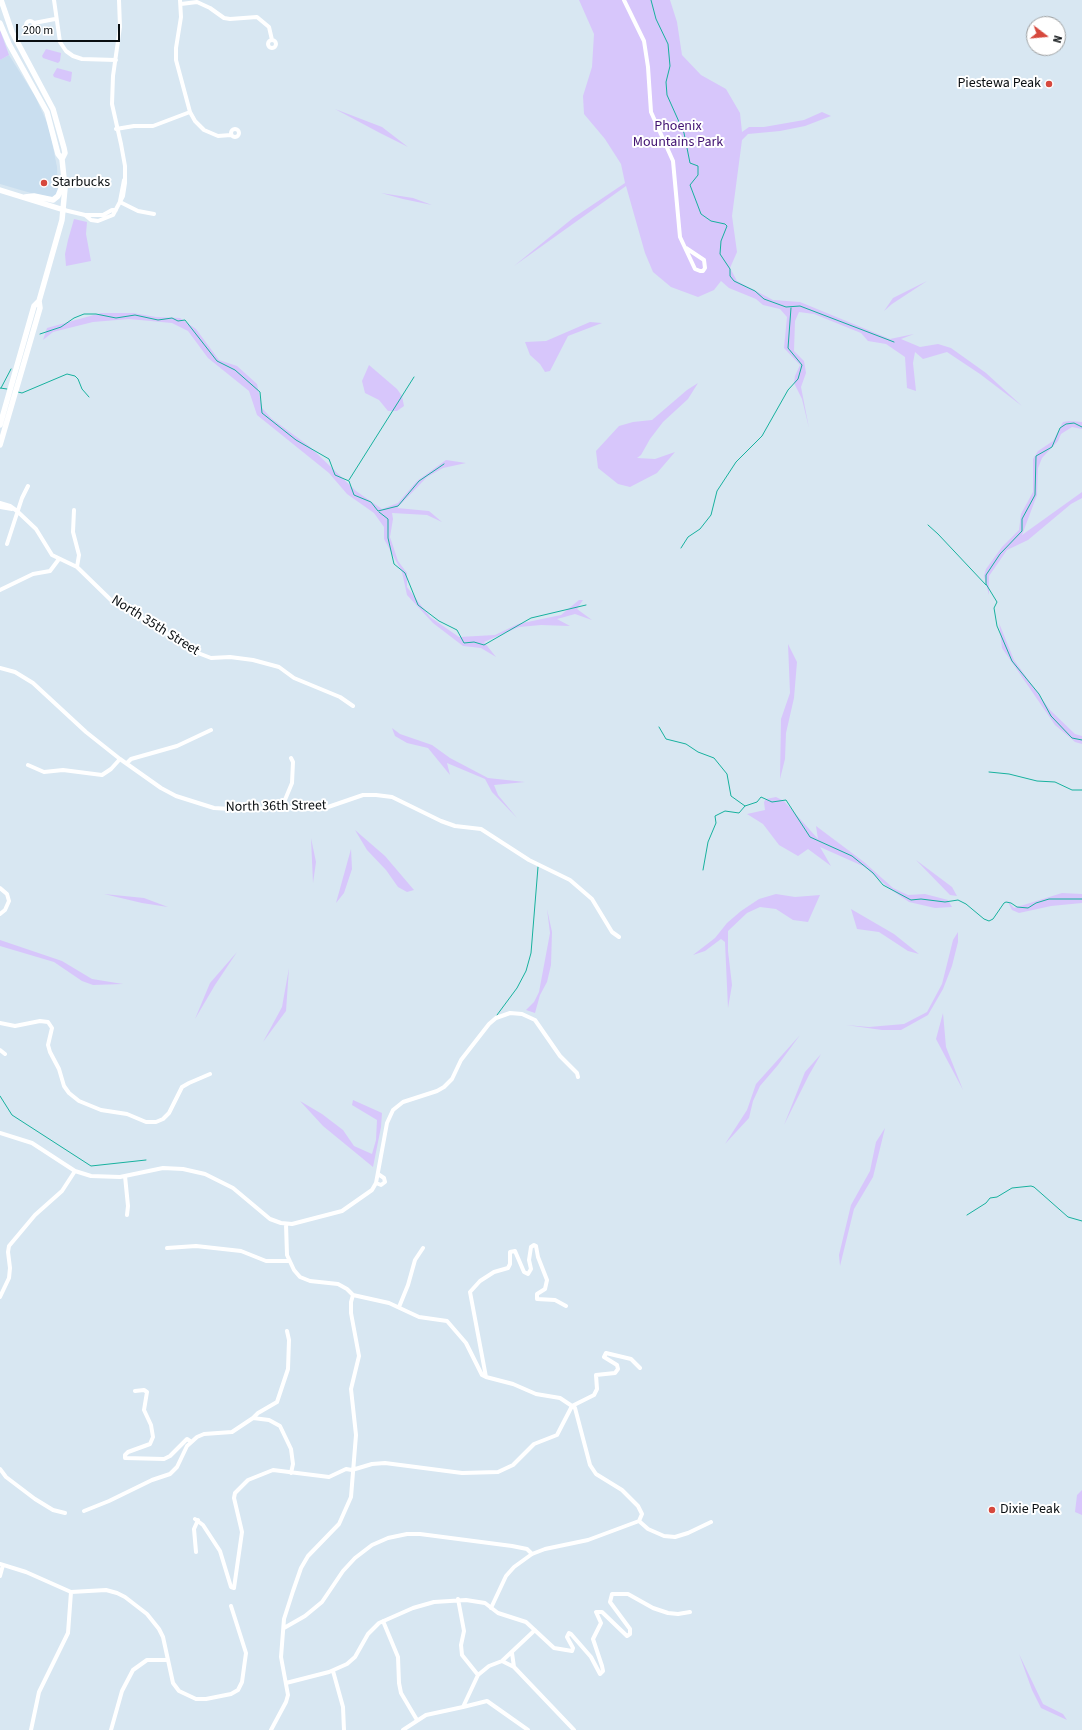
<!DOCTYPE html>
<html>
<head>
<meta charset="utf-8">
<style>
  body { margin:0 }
  #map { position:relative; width:1082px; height:1730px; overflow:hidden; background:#d8e7f2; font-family:"Source Sans 3",sans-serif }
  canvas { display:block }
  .north { position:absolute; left:1026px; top:16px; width:40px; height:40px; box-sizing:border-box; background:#fff; border:1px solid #9d9fa0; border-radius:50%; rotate:106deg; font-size:11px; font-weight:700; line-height:16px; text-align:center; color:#090e11 }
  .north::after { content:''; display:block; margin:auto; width:14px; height:18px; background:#d6483d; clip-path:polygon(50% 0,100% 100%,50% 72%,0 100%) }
  .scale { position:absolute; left:16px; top:24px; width:104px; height:18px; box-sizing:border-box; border:2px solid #090e11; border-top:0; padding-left:5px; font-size:12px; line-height:14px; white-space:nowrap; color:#090e11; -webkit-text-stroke:3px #fff; paint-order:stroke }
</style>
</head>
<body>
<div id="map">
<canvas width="1082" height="1730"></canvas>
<div class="north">N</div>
<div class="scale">200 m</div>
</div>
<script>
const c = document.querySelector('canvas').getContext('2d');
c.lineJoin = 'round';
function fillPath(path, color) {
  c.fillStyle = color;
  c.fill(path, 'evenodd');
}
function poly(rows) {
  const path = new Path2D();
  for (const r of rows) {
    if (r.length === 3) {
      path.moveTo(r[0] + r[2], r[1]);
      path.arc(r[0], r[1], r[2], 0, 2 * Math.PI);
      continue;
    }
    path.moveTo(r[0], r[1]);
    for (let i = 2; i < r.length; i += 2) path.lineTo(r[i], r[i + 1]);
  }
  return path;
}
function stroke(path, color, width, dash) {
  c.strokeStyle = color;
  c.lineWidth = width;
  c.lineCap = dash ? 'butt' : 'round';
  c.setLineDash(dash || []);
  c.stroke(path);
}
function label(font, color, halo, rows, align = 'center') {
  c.font = font + ' "Source Sans 3",sans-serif';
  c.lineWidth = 4;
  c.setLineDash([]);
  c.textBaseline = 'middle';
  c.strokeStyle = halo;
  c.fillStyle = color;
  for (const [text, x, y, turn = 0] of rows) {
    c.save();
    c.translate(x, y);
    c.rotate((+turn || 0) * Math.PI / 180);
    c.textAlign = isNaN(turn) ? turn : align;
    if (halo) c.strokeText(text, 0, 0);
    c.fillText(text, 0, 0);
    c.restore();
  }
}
const built = poly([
  [9,55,35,96,49,127,57,167,58,191,56,196,48,198,0,184,0,60]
]);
const green = poly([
  [579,0,670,0,677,22,682,55,701,75,726,89,740,113,742,132,749,127,764,127,804,120,822,112,831,116,805,126,780,131,748,134,742,140,732,216,737,252,730,268,737,281,773,300,800,302,890,339,914,334,901,339,920,347,938,344,951,348,986,373,1022,406,980,374,947,352,923,359,915,352,913,363,916,391,907,388,905,357,886,344,868,341,861,333,814,314,799,312,795,321,794,351,804,361,806,373,801,387,809,428,802,399,794,383,795,376,800,365,784,348,787,317,780,309,763,305,756,299,729,288,721,281,714,290,698,297,671,287,653,272,645,253,626,186,514,266,573,218,625,183,621,164,605,139,584,114,583,96,592,67,594,34],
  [0,30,9,55,0,60],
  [46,49,61,53,60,61,58,63,43,58,42,56],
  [57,68,72,72,71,81,70,82,54,77,53,75],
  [335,109,382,127,408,147,380,133],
  [381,193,413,198,432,205,403,199],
  [74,219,87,222,86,234,91,261,66,266,65,254,68,240],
  [927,281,892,304,884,311,893,298],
  [101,313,133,313,156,317,180,318,196,329,219,360,237,366,257,384,262,408,272,419,309,446,356,491,382,509,398,503,417,481,446,460,466,463,443,468,427,477,397,508,429,511,442,522,427,515,392,513,393,519,390,537,398,561,407,573,407,587,430,617,459,637,495,635,518,624,561,615,579,600,583,600,577,609,592,620,575,614,557,619,570,626,541,625,519,627,484,642,496,657,481,648,463,646,433,623,407,595,402,572,384,539,384,527,374,513,347,494,329,473,257,415,249,391,208,358,188,331,172,323,129,319,93,322,53,332,43,340,47,328],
  [590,322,602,323,568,336,550,371,545,372,540,364,530,355,525,342,546,341],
  [369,365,397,389,402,396,404,406,397,411,388,411,379,400,365,393,362,381],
  [698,383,688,399,663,422,650,439,641,455,637,458,655,459,675,452,657,473,630,487,618,484,598,468,596,451,619,426,633,422,652,420,687,390],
  [1069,421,1082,422,1082,429,1072,427,1061,434,1058,441,1042,458,1038,468,1037,495,1022,535,1082,492,1082,498,1071,504,1028,540,1007,550,989,576,989,595,984,576,986,569,1002,547,1019,530,1021,514,1033,492,1033,459,1038,451,1053,441,1063,422],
  [999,623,1014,660,1050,710,1075,734,1082,736,1082,744,1075,742,1055,725,1002,648],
  [788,644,797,662,794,698,786,733,785,759,780,779,781,719,790,693],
  [392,728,400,734,432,745,450,758,488,778,525,782,494,785,498,795,517,818,492,792,485,779,447,763,450,775,428,748,407,743,395,736],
  [776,797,784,801,818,839,816,826,864,862,893,888,908,895,925,894,948,900,952,907,935,908,909,902,890,889,865,867,820,847,831,866,808,849,798,856,779,845,763,824,747,814,765,810,764,802,766,799],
  [355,830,385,856,414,890,407,892,398,887,386,870,367,850],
  [311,838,316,862,313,883],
  [351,849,352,869,344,893,336,903],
  [916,860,952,887,957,896,950,895],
  [1062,893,1082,894,1082,903,1051,906,1019,913,1012,910,1007,900,1014,908],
  [104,894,144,898,168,907,142,903],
  [776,894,795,897,820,895,808,922,793,920,776,909,760,907,747,913,728,931,728,951,732,985,728,1008,725,942,721,939,705,951,693,955,715,938,727,923,741,911,759,899],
  [547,909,552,932,551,965,547,982,540,995,535,1013,526,1010,534,1002,539,992,550,933],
  [851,909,894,934,919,954,908,951,879,932,857,929],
  [958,932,958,942,952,966,943,989,928,1015,901,1030,882,1030,846,1025,869,1027,904,1024,927,1012,942,984,953,940],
  [0,940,62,961,92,979,123,984,93,985,82,981,54,962,0,946],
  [237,952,215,985,195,1019,210,983],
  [289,968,286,1011,263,1042,282,1007],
  [943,1013,946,1047,963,1090,936,1039],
  [800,1035,778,1065,760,1086,753,1101,749,1118,725,1144,747,1110,756,1084],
  [821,1054,809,1075,784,1125,805,1072],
  [353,1100,382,1113,381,1127,373,1167,323,1126,300,1101,322,1114,343,1130,354,1146,372,1154,376,1140,377,1120,352,1105],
  [885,1128,873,1177,854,1209,840,1266,839,1255,851,1205,870,1171,876,1142],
  [1082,1490,1082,1515,1075,1512,1077,1495],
  [1019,1654,1043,1704,1063,1714,1067,1720,1041,1708,1032,1690]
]);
const stream = poly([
  [651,0,656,19,668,44,670,66,666,82,667,95,684,133,690,163,698,166,698,175,690,185,701,214,711,221,725,224,727,226,721,241,720,254,730,269,730,276,734,281,755,291,764,299,786,307,800,306,894,342],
  [40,334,61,327,74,318,84,314,96,314,116,318,135,315,158,320,172,318,178,321,185,320,217,361,235,370,260,392,262,413,296,440,329,459,335,475,349,481,354,495,371,502,378,511,398,506,419,481,444,464],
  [0,388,7,389],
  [1,388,11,369],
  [18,392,22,393,67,374,75,376,78,379,82,389,89,397],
  [1082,427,1074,423,1066,424,1060,428,1052,447,1036,456,1035,495,1022,519,1022,531,1000,554,986,575,986,584,997,602,994,608,997,626,1012,661,1039,694,1051,716,1072,738,1082,740],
  [349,480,414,377],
  [379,512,388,519,388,538,394,564,405,573,418,605,439,621,457,630,464,643,474,642,484,645,531,618,586,605],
  [928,525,938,534,986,585],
  [681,548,688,537,700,529,711,515,717,491,736,462,762,436,788,390,798,379,802,365,788,348,791,308],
  [659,727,666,739,686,744,698,752,714,758,727,774,731,796,745,806,757,802,761,797,772,802,786,800,810,837,852,856,873,873,883,885,911,900,921,899,945,902,958,900,966,904,984,919,989,921,993,919,1004,903,1006,902,1011,903,1017,907,1028,908,1036,903,1049,899,1082,899],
  [989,772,1009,774,1037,781,1055,782,1072,790,1082,790],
  [703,870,708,842,716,823,715,816,725,811,739,813,745,806],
  [497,1015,517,988,526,971,531,953,538,867],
  [0,1096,12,1115,91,1166,146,1160],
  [967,1215,986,1203,990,1198,997,1197,1012,1188,1031,1186,1034,1187,1068,1217,1082,1221]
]);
const minor = poly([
  [54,0,60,42,66,51,73,56,82,59,116,60],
  [180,0,181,17,176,48,176,60,190,112,195,121,204,130,218,136,231,135],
  [624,0,644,41,648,67,651,112,673,161,680,237,695,269,700,271,703,271,705,268,704,260,686,248],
  [181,4,197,2,210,8,224,18,230,19,257,17,269,27,272,40],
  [30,25,4],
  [34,23,55,19],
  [272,44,4],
  [235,133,4],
  [116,129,134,126,153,126,190,112],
  [120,201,124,180],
  [120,202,138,211,154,214],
  [64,210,85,215,103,215,112,210,116,210],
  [85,215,91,220,98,221,113,215,123,196,125,183,125,166,121,144,112,104,113,76,120,27,119,0],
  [0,503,10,506,17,511,36,529,52,555,77,567,115,604,144,619,198,653,211,658,230,657,253,660,279,667,294,678,340,697,353,706],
  [0,507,12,509],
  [74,510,73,532,79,555,77,567],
  [7,544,22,498,28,486],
  [0,590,33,574,50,571,59,559],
  [0,668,15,672,33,683,86,732,120,759,161,788,176,796,214,808,246,810,278,807,310,809,328,807,363,795,376,795,392,797,441,821,455,826,481,829,529,860,570,880,592,899,612,932,619,937],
  [127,763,131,759,177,746,211,730],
  [28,765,44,772,63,770,102,775,111,769,120,759],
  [282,807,292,783,293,762,291,758],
  [0,888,7,894,9,901,5,910,0,914],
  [0,1023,15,1026,40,1021,48,1022,52,1028,48,1045,50,1052,59,1069,64,1086,69,1093,79,1101,101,1110,127,1114,146,1122,156,1122,163,1119,169,1113,182,1087,189,1083,210,1074],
  [0,1050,5,1054],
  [0,1133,32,1143,75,1171,91,1176,120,1177,163,1168,183,1169,205,1174,233,1188,270,1219,281,1223,292,1224,342,1211,372,1190,376,1183,387,1123,393,1110,403,1102,437,1091,444,1087,452,1079,461,1060,489,1024,496,1018,510,1013,522,1014,535,1020,560,1056,577,1073,578,1077],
  [125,1176,128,1206,127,1215],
  [376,1183,381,1185,385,1182,384,1178,378,1174],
  [286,1224,287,1255,294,1270,300,1277,310,1281,338,1284,347,1289,353,1295,389,1303,419,1317,447,1321,466,1343,482,1375,486,1377,513,1384,536,1394,560,1398,575,1408,590,1465,596,1474,622,1490,638,1506,642,1514,639,1521],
  [167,1248,196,1246,241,1251,266,1261,288,1261],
  [0,1297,9,1278,10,1268,8,1252,9,1246,35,1215,62,1191,75,1171],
  [399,1307,408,1285,415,1260,423,1248],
  [486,1377,470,1292,480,1281,494,1272,508,1268,510,1264,510,1252,515,1251,524,1272,528,1274,531,1269,529,1260,531,1247,534,1245,536,1246,538,1257,547,1280,545,1289,537,1294,537,1299,555,1300,566,1306],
  [135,1391,144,1390,147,1392,144,1410,151,1425,153,1437,150,1444,128,1452,125,1455,125,1458,164,1459,170,1456,187,1439,190,1441],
  [253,1418,269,1420,280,1426,291,1449,293,1464,291,1473],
  [0,1469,6,1477,35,1499,53,1510,65,1513],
  [84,1511,109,1501,152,1480,170,1474,177,1467,187,1446,197,1437,204,1434,232,1432,253,1418,258,1413,277,1402,288,1369,289,1340,287,1331],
  [195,1519,203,1525,220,1551,231,1587,234,1588,242,1532,234,1498,235,1493,248,1480,273,1470,329,1477,346,1469,352,1470,372,1464,385,1463,462,1473,498,1472,513,1465,534,1444,557,1435,572,1406,594,1395,597,1389,596,1375,615,1373,618,1369,617,1365,604,1357,606,1353,631,1359,640,1368],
  [639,1521,648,1529,664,1536,675,1537,688,1533,711,1522],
  [196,1552,194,1529,198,1520],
  [0,1564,26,1572,71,1592,106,1590,117,1593,125,1597,147,1614,159,1629,163,1637,173,1683,179,1691,196,1699,206,1699,231,1694,238,1690,242,1682,246,1653,231,1606],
  [0,1576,3,1565],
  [458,1599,464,1631,461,1645,462,1655,478,1675],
  [491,1608,506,1576,514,1567,532,1554,545,1549,588,1540,639,1521],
  [383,1621,398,1657,399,1683,401,1693,417,1720],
  [284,1628,305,1616,322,1602,343,1571,355,1558,372,1545,388,1538,407,1534,420,1534,512,1546,527,1549,532,1554],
  [512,1653,514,1667],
  [502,1661,514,1667,574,1730],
  [333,1671,343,1707,344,1730],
  [286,1683,329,1672,347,1664,355,1657,368,1634,379,1623,413,1608,434,1602,466,1600,485,1603,498,1613,526,1622,554,1648,572,1651,573,1648,567,1637,569,1633,571,1634,591,1657,600,1674,603,1671,602,1666,593,1639,601,1623,596,1612,602,1612,627,1636,630,1634,630,1629,610,1602,612,1594,628,1594,653,1608,668,1613,678,1614,690,1612],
  [463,1707,487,1701,528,1730],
  [31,1730,39,1692,68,1633,71,1592],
  [111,1730,122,1691,133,1670,147,1660,167,1660],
  [271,1730,286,1702,288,1695,281,1657,284,1619,293,1591,301,1568,308,1556,339,1524,351,1497,356,1435,351,1389,359,1356,351,1313,351,1302,353,1295],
  [403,1730,426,1715,463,1707,478,1675,489,1666,502,1661,535,1630]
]);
const secondary = poly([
  [1,0,12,32,53,109,64,148,65,153,62,159],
  [0,23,9,44,47,112,58,154,62,159,65,188,62,220,39,301,40,308,0,445],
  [0,190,64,210],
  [25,197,34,196,53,200,58,196,64,181],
  [0,425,34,306,39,301]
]);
const markers = [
  [1049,84,4,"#d6483d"],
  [44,183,4,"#d6483d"],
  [992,1510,4,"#d6483d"]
];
const poiNames = [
  ["Piestewa Peak",1041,84,"right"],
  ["Starbucks",52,183],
  ["Dixie Peak",1000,1510]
];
const parkNames = [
  ["Phoenix",678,127],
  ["Mountains Park",678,143]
];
const streetNames = [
  ["North 35th Street",155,626,32],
  ["North 36th Street",276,807,-1]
];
fillPath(built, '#c9deef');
fillPath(green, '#d7c6fb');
stroke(stream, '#17b19e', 1);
stroke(minor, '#fff', 4);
stroke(secondary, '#fff', 5.5);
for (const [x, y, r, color] of markers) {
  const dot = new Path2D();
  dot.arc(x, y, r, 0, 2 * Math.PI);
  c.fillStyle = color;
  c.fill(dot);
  stroke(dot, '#fff', 1.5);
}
label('14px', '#090e11', '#fff', poiNames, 'left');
label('14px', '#3f1070', '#fff', parkNames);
label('14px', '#090e11', '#fff', streetNames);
</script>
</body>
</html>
